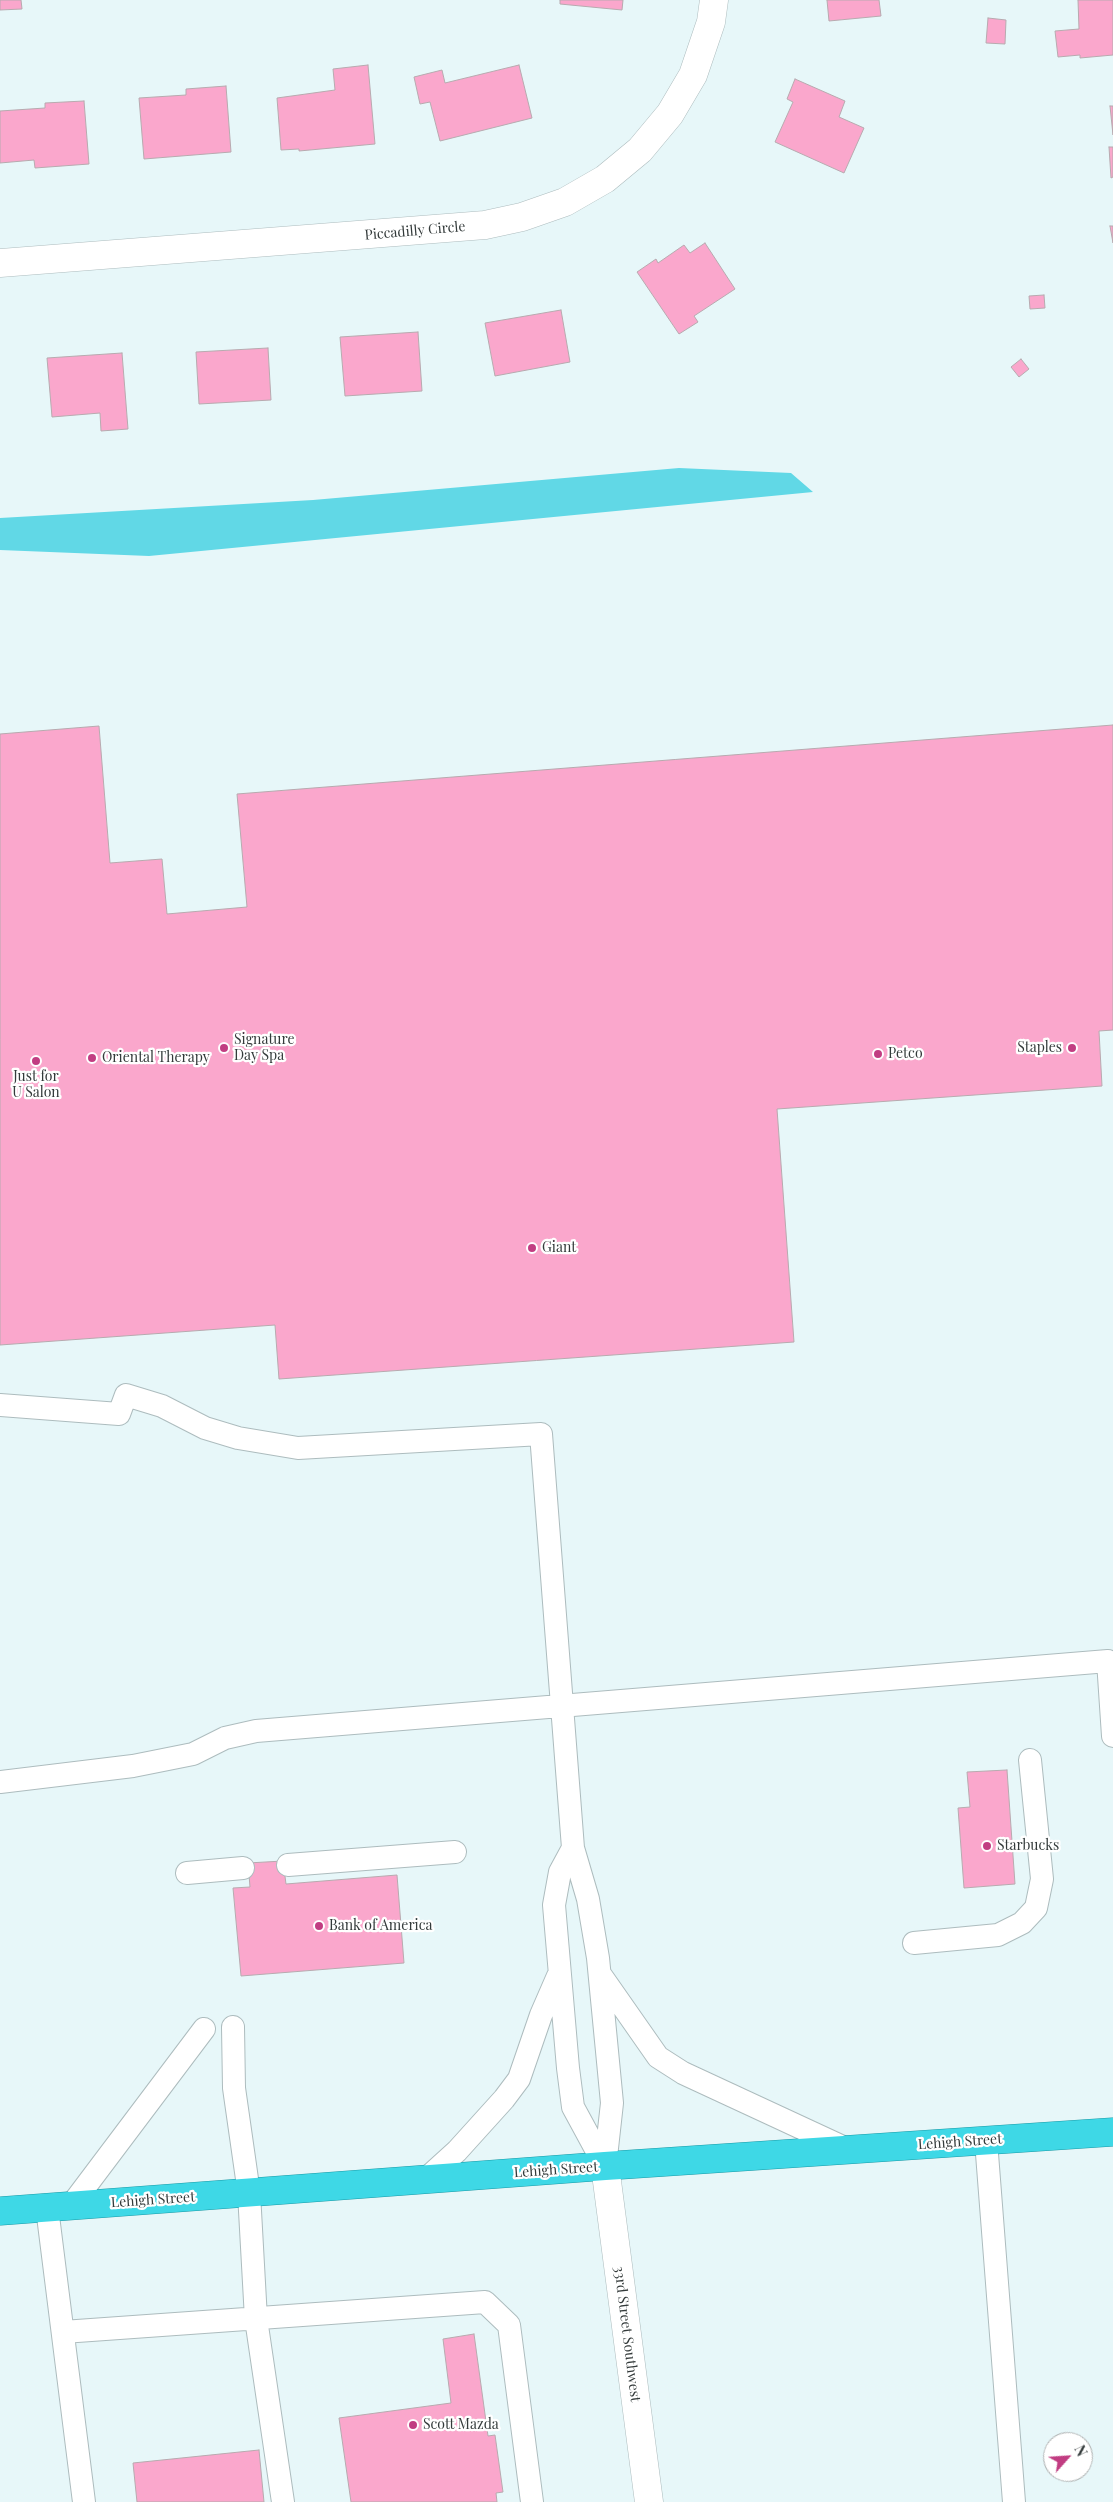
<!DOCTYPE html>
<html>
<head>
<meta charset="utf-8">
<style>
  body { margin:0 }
  #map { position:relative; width:1113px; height:2502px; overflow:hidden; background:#e7f7f9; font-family:"Playfair Display",serif }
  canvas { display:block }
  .north { position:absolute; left:1043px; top:2432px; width:50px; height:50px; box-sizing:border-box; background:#fff; border:1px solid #adb0b0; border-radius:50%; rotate:64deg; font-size:14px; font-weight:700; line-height:20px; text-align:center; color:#333a3a }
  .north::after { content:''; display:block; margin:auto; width:18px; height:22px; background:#c13d82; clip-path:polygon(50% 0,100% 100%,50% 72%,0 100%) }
</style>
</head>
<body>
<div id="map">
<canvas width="1113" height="2502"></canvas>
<div class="north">N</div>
</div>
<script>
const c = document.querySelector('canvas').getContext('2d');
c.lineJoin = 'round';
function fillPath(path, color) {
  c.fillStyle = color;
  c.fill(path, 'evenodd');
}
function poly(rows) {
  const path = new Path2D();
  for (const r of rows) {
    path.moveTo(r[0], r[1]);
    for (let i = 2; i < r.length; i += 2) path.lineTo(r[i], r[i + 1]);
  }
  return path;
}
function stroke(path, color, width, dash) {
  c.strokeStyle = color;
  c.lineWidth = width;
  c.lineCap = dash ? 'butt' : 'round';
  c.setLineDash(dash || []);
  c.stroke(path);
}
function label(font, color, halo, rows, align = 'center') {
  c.font = font + ' "Playfair Display",serif';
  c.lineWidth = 4.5;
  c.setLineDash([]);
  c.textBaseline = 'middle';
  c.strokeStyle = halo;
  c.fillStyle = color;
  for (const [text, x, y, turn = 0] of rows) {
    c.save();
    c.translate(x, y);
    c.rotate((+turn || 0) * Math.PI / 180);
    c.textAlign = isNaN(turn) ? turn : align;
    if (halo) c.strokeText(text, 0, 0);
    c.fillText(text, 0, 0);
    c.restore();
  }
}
const forest = poly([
  [679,468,791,473,813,492,149,556,0,550,0,518,313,500]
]);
const building = poly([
  [0,0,21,0,22,9,0,10,0,0],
  [560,0,623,0,622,10,560,4,560,0],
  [827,0,879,0,881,16,829,21,827,0],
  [1078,0,1113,0,1113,55,1080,58,1080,55,1058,57,1055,31,1079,29,1078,0],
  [988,18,1006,20,1005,44,986,43,988,18],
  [368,65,375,144,299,151,299,149,281,150,277,98,335,90,333,69,368,65],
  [519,65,532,118,440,141,430,102,420,104,414,77,442,70,445,83,519,65],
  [795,79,845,101,839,117,864,128,844,173,775,142,793,102,787,99,795,79],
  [226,86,231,152,144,159,139,98,186,95,186,89,226,86],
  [84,101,89,164,35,168,34,160,0,163,0,111,45,108,45,103,84,101],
  [1110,106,1113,106,1113,135,1110,106],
  [1109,147,1113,147,1113,177,1111,178,1109,147],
  [1110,226,1113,226,1113,243,1110,226],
  [705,243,735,289,694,316,698,322,679,334,637,272,656,259,658,263,684,245,690,253,705,243],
  [1044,295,1045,308,1030,309,1029,296,1044,295],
  [561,310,570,362,495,376,485,323,561,310],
  [418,332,422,391,345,396,340,337,418,332],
  [268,348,271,400,199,404,196,352,268,348],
  [122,353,128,429,101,431,100,413,52,417,47,358,122,353],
  [1021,359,1029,369,1019,377,1011,367,1021,359],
  [1113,725,1113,1030,1099,1031,1102,1086,777,1109,794,1342,279,1379,275,1325,0,1345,0,734,99,726,110,863,162,859,167,914,247,907,237,794,1113,725],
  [1007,1770,1015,1884,964,1888,958,1808,970,1807,967,1772,1007,1770],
  [283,1861,286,1884,397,1875,404,1963,241,1976,233,1888,250,1887,248,1863,283,1861],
  [474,2334,488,2436,495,2435,503,2492,496,2493,497,2502,351,2502,339,2418,451,2403,443,2339,474,2334],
  [259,2450,264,2502,137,2502,133,2463,259,2450]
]);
const service = poly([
  [0,1405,119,1414,126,1395,162,1406,205,1428,238,1438,298,1448,541,1434,573,1848,588,1899,598,1958,612,2103,605,2166],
  [0,1782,133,1766,193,1754,225,1738,256,1731,1108,1661,1113,1736],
  [573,1848,560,1872,554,1905,568,2068,573,2107,605,2166],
  [288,1865,455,1852],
  [187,1873,243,1868],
  [914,1943,998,1935,1022,1923,1036,1908,1042,1879,1030,1760],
  [600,1974,658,2057,683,2073,849,2150],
  [233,2027,234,2088,249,2193,256,2319,283,2502],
  [986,2141,1014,2502],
  [425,2180,457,2151,504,2099,519,2079,541,2015,558,1976],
  [70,2207,204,2029],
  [47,2208,84,2502],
  [63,2332,485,2302,509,2325,532,2502]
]);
const minor = poly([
  [0,263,485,225,522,217,565,202,605,179,640,150,670,114,693,75,711,22,714,0],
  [605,2166,649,2502]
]);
const trunk = poly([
  [0,2211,605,2166,1113,2132]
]);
const markers = [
  [224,1048,5,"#c13d82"],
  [1072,1048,5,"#c13d82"],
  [878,1054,5,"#c13d82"],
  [92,1058,5,"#c13d82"],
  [36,1061,5,"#c13d82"],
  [532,1248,5,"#c13d82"],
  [987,1846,5,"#c13d82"],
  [319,1926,5,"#c13d82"],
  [413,2425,5,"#c13d82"]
];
const streetNames = [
  ["Piccadilly Circle",415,231,-5],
  ["Lehigh Street",960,2142,-4],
  ["Lehigh Street",556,2170,-4],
  ["Lehigh Street",153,2200,-4],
  ["33rd Street Southwest",627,2334,83]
];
const poiNames = [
  ["Signature",234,1040],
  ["Day Spa",234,1056],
  ["Staples",1062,1048,"right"],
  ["Petco",888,1054],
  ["Oriental Therapy",102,1058],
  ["Just for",36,1077,"center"],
  ["U Salon",36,1093,"center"],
  ["Giant",542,1248],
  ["Starbucks",997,1846],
  ["Bank of America",329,1926],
  ["Scott Mazda",423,2425]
];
fillPath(forest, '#61d8e6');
fillPath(building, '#faa7cc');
stroke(building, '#b7aaaf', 1);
stroke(service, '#adbcbe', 24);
stroke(minor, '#adbcbe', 29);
stroke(trunk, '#1a9aa6', 29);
stroke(service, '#fff', 22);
stroke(minor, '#fff', 28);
stroke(trunk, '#3ed8e6', 28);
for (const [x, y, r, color] of markers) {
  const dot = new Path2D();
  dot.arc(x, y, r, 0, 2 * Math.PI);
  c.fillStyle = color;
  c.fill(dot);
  stroke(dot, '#fff', 2);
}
label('14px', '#333a3a', '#fff', streetNames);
label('14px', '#333a3a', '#fff', poiNames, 'left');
</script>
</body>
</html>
